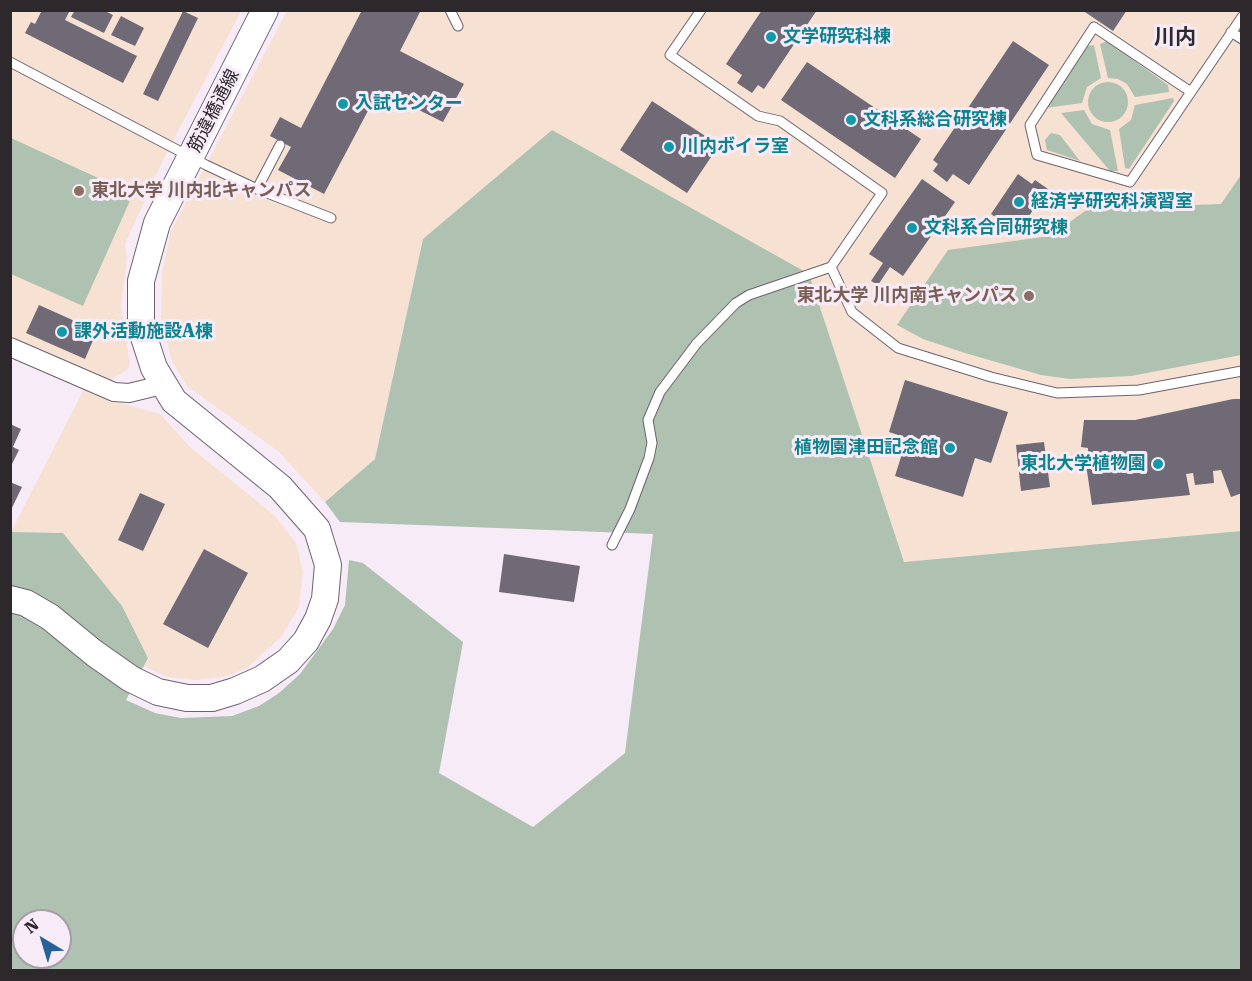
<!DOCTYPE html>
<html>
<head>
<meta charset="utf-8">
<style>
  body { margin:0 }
  #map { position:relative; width:1252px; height:981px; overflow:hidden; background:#f8ebf8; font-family:"Roboto Serif",serif }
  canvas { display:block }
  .frame { position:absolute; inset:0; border:12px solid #2c282c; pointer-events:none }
  .north { position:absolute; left:12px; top:909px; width:60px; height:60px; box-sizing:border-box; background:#f8ebf8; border:2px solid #a69da6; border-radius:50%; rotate:322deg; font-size:16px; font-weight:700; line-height:24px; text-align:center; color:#2c282c }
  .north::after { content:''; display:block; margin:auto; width:21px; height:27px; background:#256299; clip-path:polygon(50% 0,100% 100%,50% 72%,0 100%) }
</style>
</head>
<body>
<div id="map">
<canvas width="1252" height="981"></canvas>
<div class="frame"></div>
<div class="north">N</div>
</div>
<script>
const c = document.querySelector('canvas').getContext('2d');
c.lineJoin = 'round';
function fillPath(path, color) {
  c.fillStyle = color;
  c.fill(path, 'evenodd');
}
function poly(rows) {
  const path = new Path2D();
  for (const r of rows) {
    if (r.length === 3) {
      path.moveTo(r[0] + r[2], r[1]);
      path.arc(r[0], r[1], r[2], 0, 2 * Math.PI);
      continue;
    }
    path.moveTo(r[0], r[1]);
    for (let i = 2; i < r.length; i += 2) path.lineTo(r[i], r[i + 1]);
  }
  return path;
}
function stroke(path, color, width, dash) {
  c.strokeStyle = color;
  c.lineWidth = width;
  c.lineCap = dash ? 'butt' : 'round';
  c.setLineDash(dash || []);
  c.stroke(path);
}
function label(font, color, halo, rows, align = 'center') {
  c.font = font + ' "Roboto Serif","Noto Sans JP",serif';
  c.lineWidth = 6;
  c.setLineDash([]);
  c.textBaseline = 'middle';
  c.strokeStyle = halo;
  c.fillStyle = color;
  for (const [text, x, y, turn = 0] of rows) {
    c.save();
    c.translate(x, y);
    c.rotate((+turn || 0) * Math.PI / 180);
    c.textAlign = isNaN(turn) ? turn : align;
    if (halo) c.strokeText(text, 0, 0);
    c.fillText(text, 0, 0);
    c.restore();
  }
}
const education = poly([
  [10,11,241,11,164,158,125,244,127,257,121,306,130,364,128,369,109,381,11,338],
  [287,11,1241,11,1241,531,904,562,809,274,423,239,375,459,325,502,278,451,188,387,172,362,161,318,162,273,171,231],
  [84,389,112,401,160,414,190,447,275,516,296,543,303,572,299,607,281,637,247,668,223,677,196,680,167,677,144,666,148,658,63,533,11,532]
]);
const green = poly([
  [1107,41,1168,85,1169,92,1135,97,1127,84,1118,79,1108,78,1100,44],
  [1094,45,1101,78,1087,87,1082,103,1046,108,1087,46],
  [1108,102,20],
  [1173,98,1174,101,1129,169,1125,168,1119,129,1131,120,1135,105],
  [1084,110,1092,124,1110,130,1118,171,1110,171,1061,113],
  [552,130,809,274,904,562,1241,531,1241,970,11,970,11,532,63,533,122,606,148,658,126,700,155,713,181,718,232,716,259,706,279,693,300,674,333,629,345,605,349,560,363,563,463,642,439,773,533,827,625,753,653,534,340,522,325,502,375,459,423,239],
  [24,921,60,921,60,957,24,957],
  [1051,133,1060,135,1080,161,1047,150,1045,140],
  [11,138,133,194,83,306,11,274],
  [1241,175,1241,355,1131,376,1070,379,1041,375,965,353,923,339,897,325,948,250,1050,236,1088,209,1221,204]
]);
const building = poly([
  [42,10,70,10,65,20,137,56,123,83,25,33,31,22,35,24],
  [75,10,103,10,113,15,104,33,71,17],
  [362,10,420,12,400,51,464,84,443,122,379,90,324,194,278,170,291,147,270,136,280,117,301,128],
  [762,10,817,10,764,89,758,85,752,93,737,83,742,75,726,64],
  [1082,10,1127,10,1113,31],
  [183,11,198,18,158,101,143,94],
  [121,16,144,28,135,46,111,35],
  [1013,41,1049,65,969,185,953,174,947,182,933,171,938,164,933,160],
  [807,62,921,139,895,178,781,100],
  [652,101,719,145,687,193,620,150],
  [1018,174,1032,184,1035,180,1048,189,1017,233,991,214],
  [922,179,955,202,903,276,890,267,878,285,871,281,883,263,869,254],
  [39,305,97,331,85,359,26,333],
  [905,380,1008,412,991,463,975,458,963,497,895,476,907,438,889,432],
  [1233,399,1242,399,1242,493,1231,497,1221,470,1213,471,1214,483,1195,485,1193,473,1186,474,1190,495,1092,505,1087,471,1079,472,1078,458,1088,458,1088,448,1081,447,1084,420,1135,420],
  [10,424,21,429,13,447,19,450,10,468],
  [1044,442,1050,487,1021,491,1016,445],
  [10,482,22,487,10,512],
  [140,493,165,504,143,551,118,540],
  [204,549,248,573,208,648,163,624],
  [504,554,580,566,574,602,499,592]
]);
const lane = poly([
  [450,10,458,26],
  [701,10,670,55,758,116,780,121,882,193,831,267,852,312,898,348,991,377,1057,393,1139,390,1242,371],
  [1231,32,1242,39],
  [10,62,206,165,257,189,280,145],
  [1191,92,1094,27,1030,125,1037,155,1130,182,1191,92,1242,17],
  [257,189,331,218],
  [612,545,630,509,649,458,652,443,648,420,660,392,697,343,736,303,749,295,831,267]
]);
const street = poly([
  [10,347,114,392,129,393,162,385]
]);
const secondary = poly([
  [10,599,26,603,50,617,94,653,131,679,158,692,187,698,212,698,235,691,262,679,288,661,306,641,318,619,325,599,328,565,317,529,280,487,174,401,154,368,141,328,141,281,157,223,265,10]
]);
const markers = [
  [771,37,6,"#0f9aa8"],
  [343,104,6,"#0f9aa8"],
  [851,120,6,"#0f9aa8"],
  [669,147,6,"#0f9aa8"],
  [79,191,6,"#8d6e63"],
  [1019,202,6,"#0f9aa8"],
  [912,228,6,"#0f9aa8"],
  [1029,296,6,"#8d6e63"],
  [62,332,6,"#0f9aa8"],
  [950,448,6,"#0f9aa8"],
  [1158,464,6,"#0f9aa8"]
];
const cultureNames = [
  ["文学研究科棟",783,37],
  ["入試センター",355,104],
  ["文科系総合研究棟",863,120],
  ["川内ボイラ室",681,147],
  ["経済学研究科演習室",1031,202],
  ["文科系合同研究棟",924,228],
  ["課外活動施設A棟",74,332],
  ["植物園津田記念館",938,448,"right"],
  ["東北大学植物園",1146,464,"right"]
];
const streetNames = [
  ["筋違橋通線",214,111,-63]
];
const educationNames = [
  ["東北大学 川内北キャンパス",91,191],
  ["東北大学 川内南キャンパス",1017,296,"right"]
];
const quarterNames = [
  ["川内",1175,38]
];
fillPath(education, '#f6e1d3');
fillPath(green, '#afc2b1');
fillPath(building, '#706a76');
stroke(lane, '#6d626d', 11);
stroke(street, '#6d626d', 20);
stroke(secondary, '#6d626d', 28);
stroke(lane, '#fff', 9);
stroke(street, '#fff', 18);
stroke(secondary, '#fff', 26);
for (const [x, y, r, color] of markers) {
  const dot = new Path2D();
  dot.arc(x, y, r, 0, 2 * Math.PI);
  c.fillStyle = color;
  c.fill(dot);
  stroke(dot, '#f8ebf8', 2);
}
label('bold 18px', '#0d838f', '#f8ebf8', cultureNames, 'left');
label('18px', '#2c282c', '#f8ebf8', streetNames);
label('bold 18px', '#785e54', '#f8ebf8', educationNames, 'left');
label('bold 21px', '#2c282c', '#f8ebf8', quarterNames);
</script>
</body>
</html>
